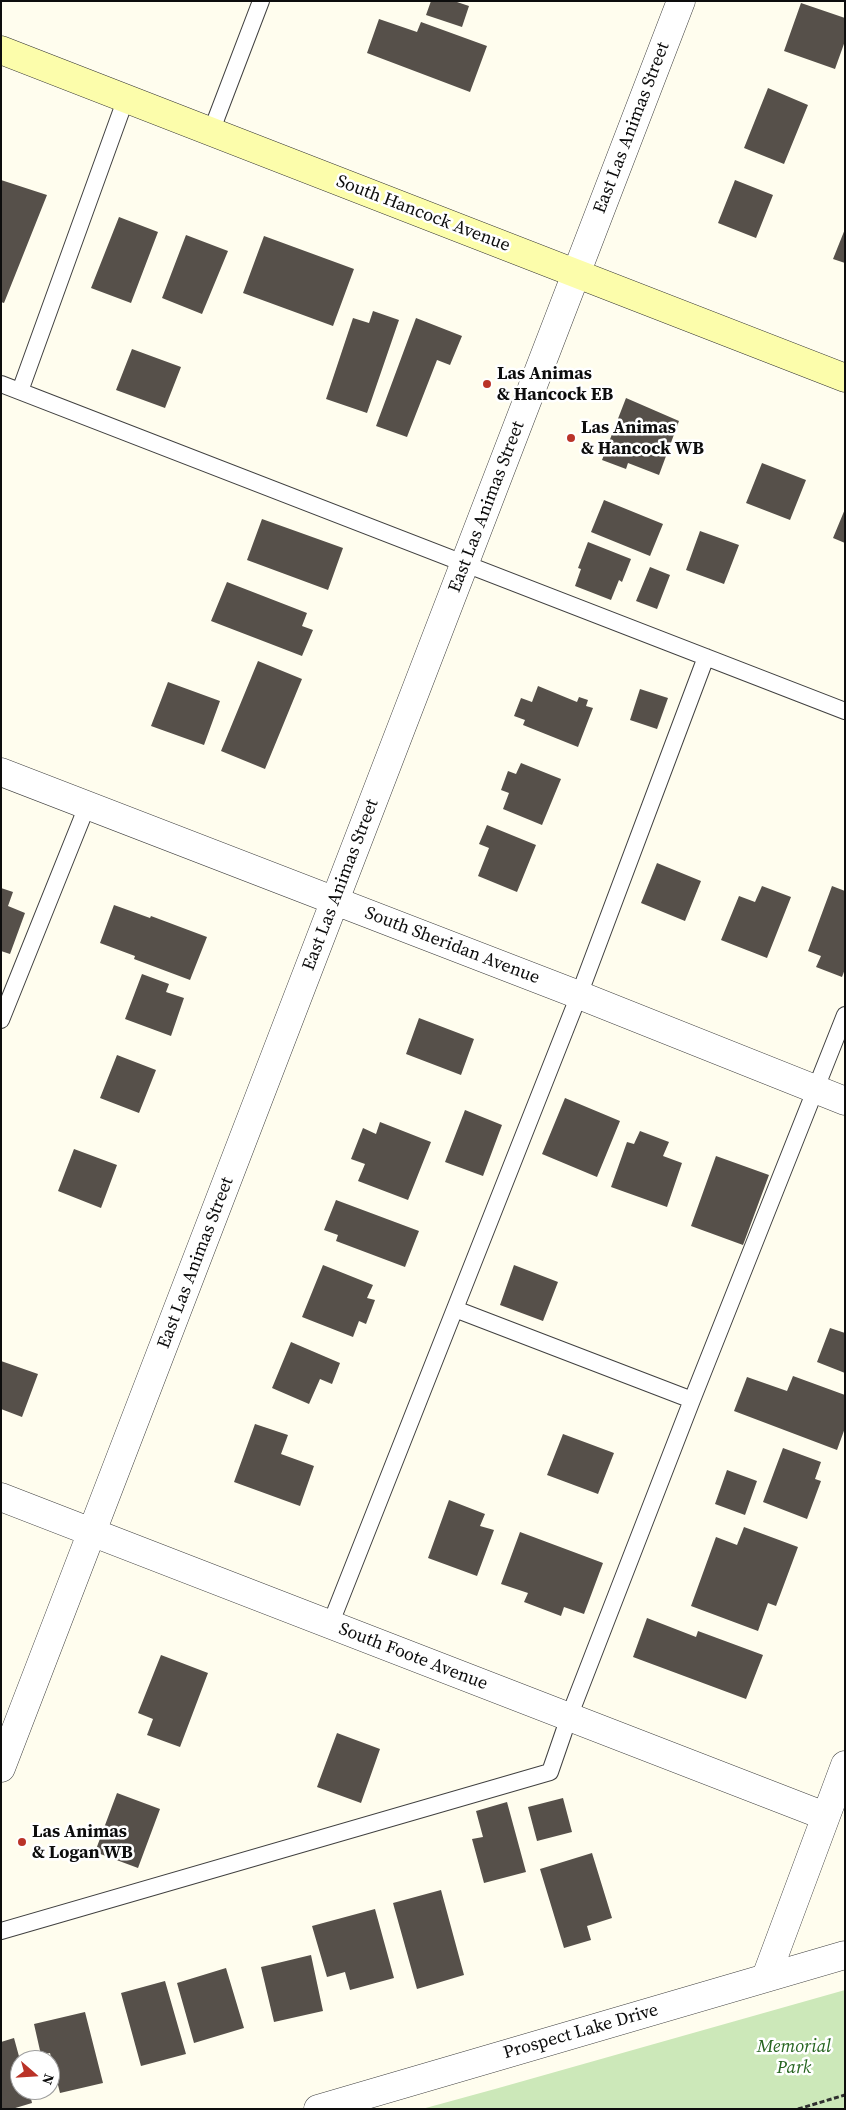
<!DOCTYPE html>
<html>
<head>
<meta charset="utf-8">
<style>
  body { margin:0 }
  #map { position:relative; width:846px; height:2110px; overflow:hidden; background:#fffdee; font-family:"Source Serif 4",serif }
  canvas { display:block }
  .frame { position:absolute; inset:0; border:2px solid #0d0d0d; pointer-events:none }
  .north { position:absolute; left:10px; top:2050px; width:50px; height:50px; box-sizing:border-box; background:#fff; border:1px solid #9e9e9e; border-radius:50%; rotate:109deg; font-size:14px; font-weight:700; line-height:20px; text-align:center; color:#0d0d0d }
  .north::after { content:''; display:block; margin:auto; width:18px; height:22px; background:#ba3328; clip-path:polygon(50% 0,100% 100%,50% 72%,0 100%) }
</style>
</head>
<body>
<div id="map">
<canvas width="846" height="2110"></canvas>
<div class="frame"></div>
<div class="north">N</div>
</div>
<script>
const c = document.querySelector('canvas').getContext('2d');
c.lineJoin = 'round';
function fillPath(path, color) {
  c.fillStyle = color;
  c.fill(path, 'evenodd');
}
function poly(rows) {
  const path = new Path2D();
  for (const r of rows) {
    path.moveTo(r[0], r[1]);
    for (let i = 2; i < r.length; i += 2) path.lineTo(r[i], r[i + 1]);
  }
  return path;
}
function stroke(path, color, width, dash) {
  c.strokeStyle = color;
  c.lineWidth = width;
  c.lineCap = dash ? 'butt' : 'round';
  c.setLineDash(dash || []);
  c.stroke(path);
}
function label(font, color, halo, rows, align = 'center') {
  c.font = font + ' "Source Serif 4",serif';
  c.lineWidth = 5;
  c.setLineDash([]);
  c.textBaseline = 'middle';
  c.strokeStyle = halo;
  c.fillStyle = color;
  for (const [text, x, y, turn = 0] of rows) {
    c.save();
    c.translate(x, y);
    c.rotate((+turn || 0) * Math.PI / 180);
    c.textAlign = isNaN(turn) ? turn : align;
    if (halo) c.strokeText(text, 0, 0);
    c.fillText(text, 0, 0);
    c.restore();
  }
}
const green = poly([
  [845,1990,845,2109,422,2109,495,2089]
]);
const building = poly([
  [431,1,454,1,469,6,462,27,426,15],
  [801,3,845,18,845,41,835,69,784,51],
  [379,19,417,32,421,22,487,46,470,92,367,53],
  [768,88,808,105,784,164,744,148],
  [1,180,47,195,4,303,1,302],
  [735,180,773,195,756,238,718,223],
  [119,217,158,232,131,303,91,288],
  [845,229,845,263,833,259],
  [186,235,228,251,202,314,162,298],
  [264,236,354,269,333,326,243,293],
  [373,311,399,320,367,413,326,399,353,318,369,323],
  [416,318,462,336,450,365,437,360,407,437,376,426],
  [132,349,181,367,165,408,116,390],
  [626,398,679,421,659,475,628,463,626,469,602,460],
  [762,463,806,480,790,520,746,503],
  [604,500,663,524,650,556,591,532],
  [845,509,845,543,833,538],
  [262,519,343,548,328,590,247,560],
  [700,531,739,545,724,584,686,570],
  [588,542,631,559,622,582,619,580,611,600,575,586,581,569,578,568],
  [650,567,670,575,657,609,636,601],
  [227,582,307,613,302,626,313,630,302,656,211,621],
  [258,661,302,679,265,769,221,751],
  [168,682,220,701,204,745,151,726],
  [538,686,577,702,579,697,588,700,586,706,593,708,578,747,523,725,525,720,514,716,521,698,532,702],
  [640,689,668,698,657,729,630,720],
  [521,763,561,779,542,825,503,809,509,793,501,790,508,771,516,774],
  [487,825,536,845,517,892,478,876,489,848,479,844],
  [657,863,701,881,685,921,641,903],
  [762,886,791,897,767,958,721,940,739,896,755,902],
  [832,886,845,891,845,969,842,977,816,967,821,956,808,951],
  [1,888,13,892,8,906,25,913,10,954,1,951],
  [114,905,150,918,151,916,207,937,190,980,134,959,135,956,100,943],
  [142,974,169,984,166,992,184,998,171,1036,125,1019],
  [419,1018,474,1039,461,1075,406,1054],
  [117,1055,156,1070,139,1113,100,1098],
  [565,1098,620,1121,597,1177,542,1154],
  [465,1110,502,1125,483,1176,445,1162],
  [380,1122,431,1142,408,1200,358,1181,365,1164,351,1159,363,1128,376,1134],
  [640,1131,669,1142,663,1156,682,1163,667,1207,611,1187,627,1142,634,1144],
  [74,1149,117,1165,101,1208,58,1191],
  [716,1156,769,1175,743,1245,691,1226],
  [336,1200,419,1231,405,1267,336,1241,338,1235,324,1230],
  [323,1265,373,1285,367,1298,375,1300,366,1324,359,1321,353,1337,302,1317],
  [514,1265,558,1282,543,1321,500,1305],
  [830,1328,845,1333,845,1373,817,1362],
  [291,1342,340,1363,332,1384,320,1379,309,1404,272,1388],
  [1,1361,38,1374,22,1417,1,1409],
  [793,1376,845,1395,845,1428,837,1450,734,1411,747,1377,787,1391],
  [255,1424,288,1435,281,1454,314,1466,300,1506,234,1482],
  [563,1434,614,1453,598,1494,547,1475],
  [783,1448,821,1462,815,1479,821,1481,807,1519,763,1502],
  [727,1470,757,1481,745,1515,715,1504],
  [449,1500,485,1514,480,1526,494,1530,477,1576,428,1558],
  [744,1527,798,1547,776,1606,768,1603,758,1631,691,1606,716,1537,737,1545],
  [520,1532,603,1563,584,1614,564,1607,561,1616,524,1602,528,1593,501,1584],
  [647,1618,696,1637,698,1631,763,1655,746,1699,633,1657],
  [161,1655,208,1673,180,1747,147,1735,153,1719,138,1713],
  [337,1733,380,1749,361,1803,317,1787],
  [117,1793,160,1809,138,1868,95,1852],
  [563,1798,572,1832,537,1841,528,1807],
  [507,1802,526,1872,484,1883,472,1839,483,1837,476,1811],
  [592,1853,612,1918,587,1926,591,1940,564,1948,540,1869],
  [441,1890,464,1975,417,1989,393,1903],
  [375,1909,394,1978,350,1990,345,1972,327,1977,312,1926],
  [311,1955,323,2011,274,2022,261,1967],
  [226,1968,244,2028,194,2043,177,1983],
  [165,1981,186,2054,141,2066,121,1993],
  [85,2012,103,2083,60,2093,50,2053,41,2055,34,2024],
  [14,2038,20,2060,20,2090,29,2090,32,2103,12,2109,1,2109,1,2042]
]);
const path = poly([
  [798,2109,845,2095]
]);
const service = poly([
  [211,132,261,1],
  [1,384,845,711],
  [20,391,126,98],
  [1,1020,87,806],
  [455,1309,692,1400],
  [330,1625,579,995,706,657],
  [1,1931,550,1772,569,1717,692,1400,845,1015]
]);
const minor = poly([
  [1,772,579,995,845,1101],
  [1,1497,825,1816],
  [1,1768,681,1],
  [766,1977,845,1765],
  [318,2109,845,1955]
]);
const secondary = poly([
  [1,50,845,378]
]);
const markers = [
  [487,384,5,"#ba3328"],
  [571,438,5,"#ba3328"],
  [22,1842,5,"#ba3328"]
];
const streetNames = [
  ["East Las Animas Street",632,128,-69],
  ["South Hancock Avenue",423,214,21],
  ["East Las Animas Street",487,507,-69],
  ["East Las Animas Street",341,885,-69],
  ["South Sheridan Avenue",452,946,21],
  ["East Las Animas Street",196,1263,-69],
  ["South Foote Avenue",413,1657,21],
  ["Prospect Lake Drive",581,2032,-16]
];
const poiNames = [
  ["Las Animas",497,374],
  ["& Hancock EB",497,395],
  ["Las Animas",581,428],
  ["& Hancock WB",581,449],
  ["Las Animas",32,1832],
  ["& Logan WB",32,1853]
];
const parkNames = [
  ["Memorial",794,2047],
  ["Park",794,2068]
];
fillPath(green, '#cce8b9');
fillPath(building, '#56504a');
stroke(service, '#404040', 18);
stroke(minor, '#404040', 29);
stroke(secondary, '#2f2f2f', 29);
stroke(path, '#2f2f2f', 3, [5, 2.5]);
stroke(service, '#fff', 16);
stroke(minor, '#fff', 28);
stroke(secondary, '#fcfdab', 28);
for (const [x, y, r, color] of markers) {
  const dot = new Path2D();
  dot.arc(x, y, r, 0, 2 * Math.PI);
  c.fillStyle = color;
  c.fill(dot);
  stroke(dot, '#fff', 2);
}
label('18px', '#0d0d0d', '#fff', streetNames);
label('bold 18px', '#0d0d0d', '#fff', poiNames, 'left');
label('italic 18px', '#25641f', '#fff', parkNames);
</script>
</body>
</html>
